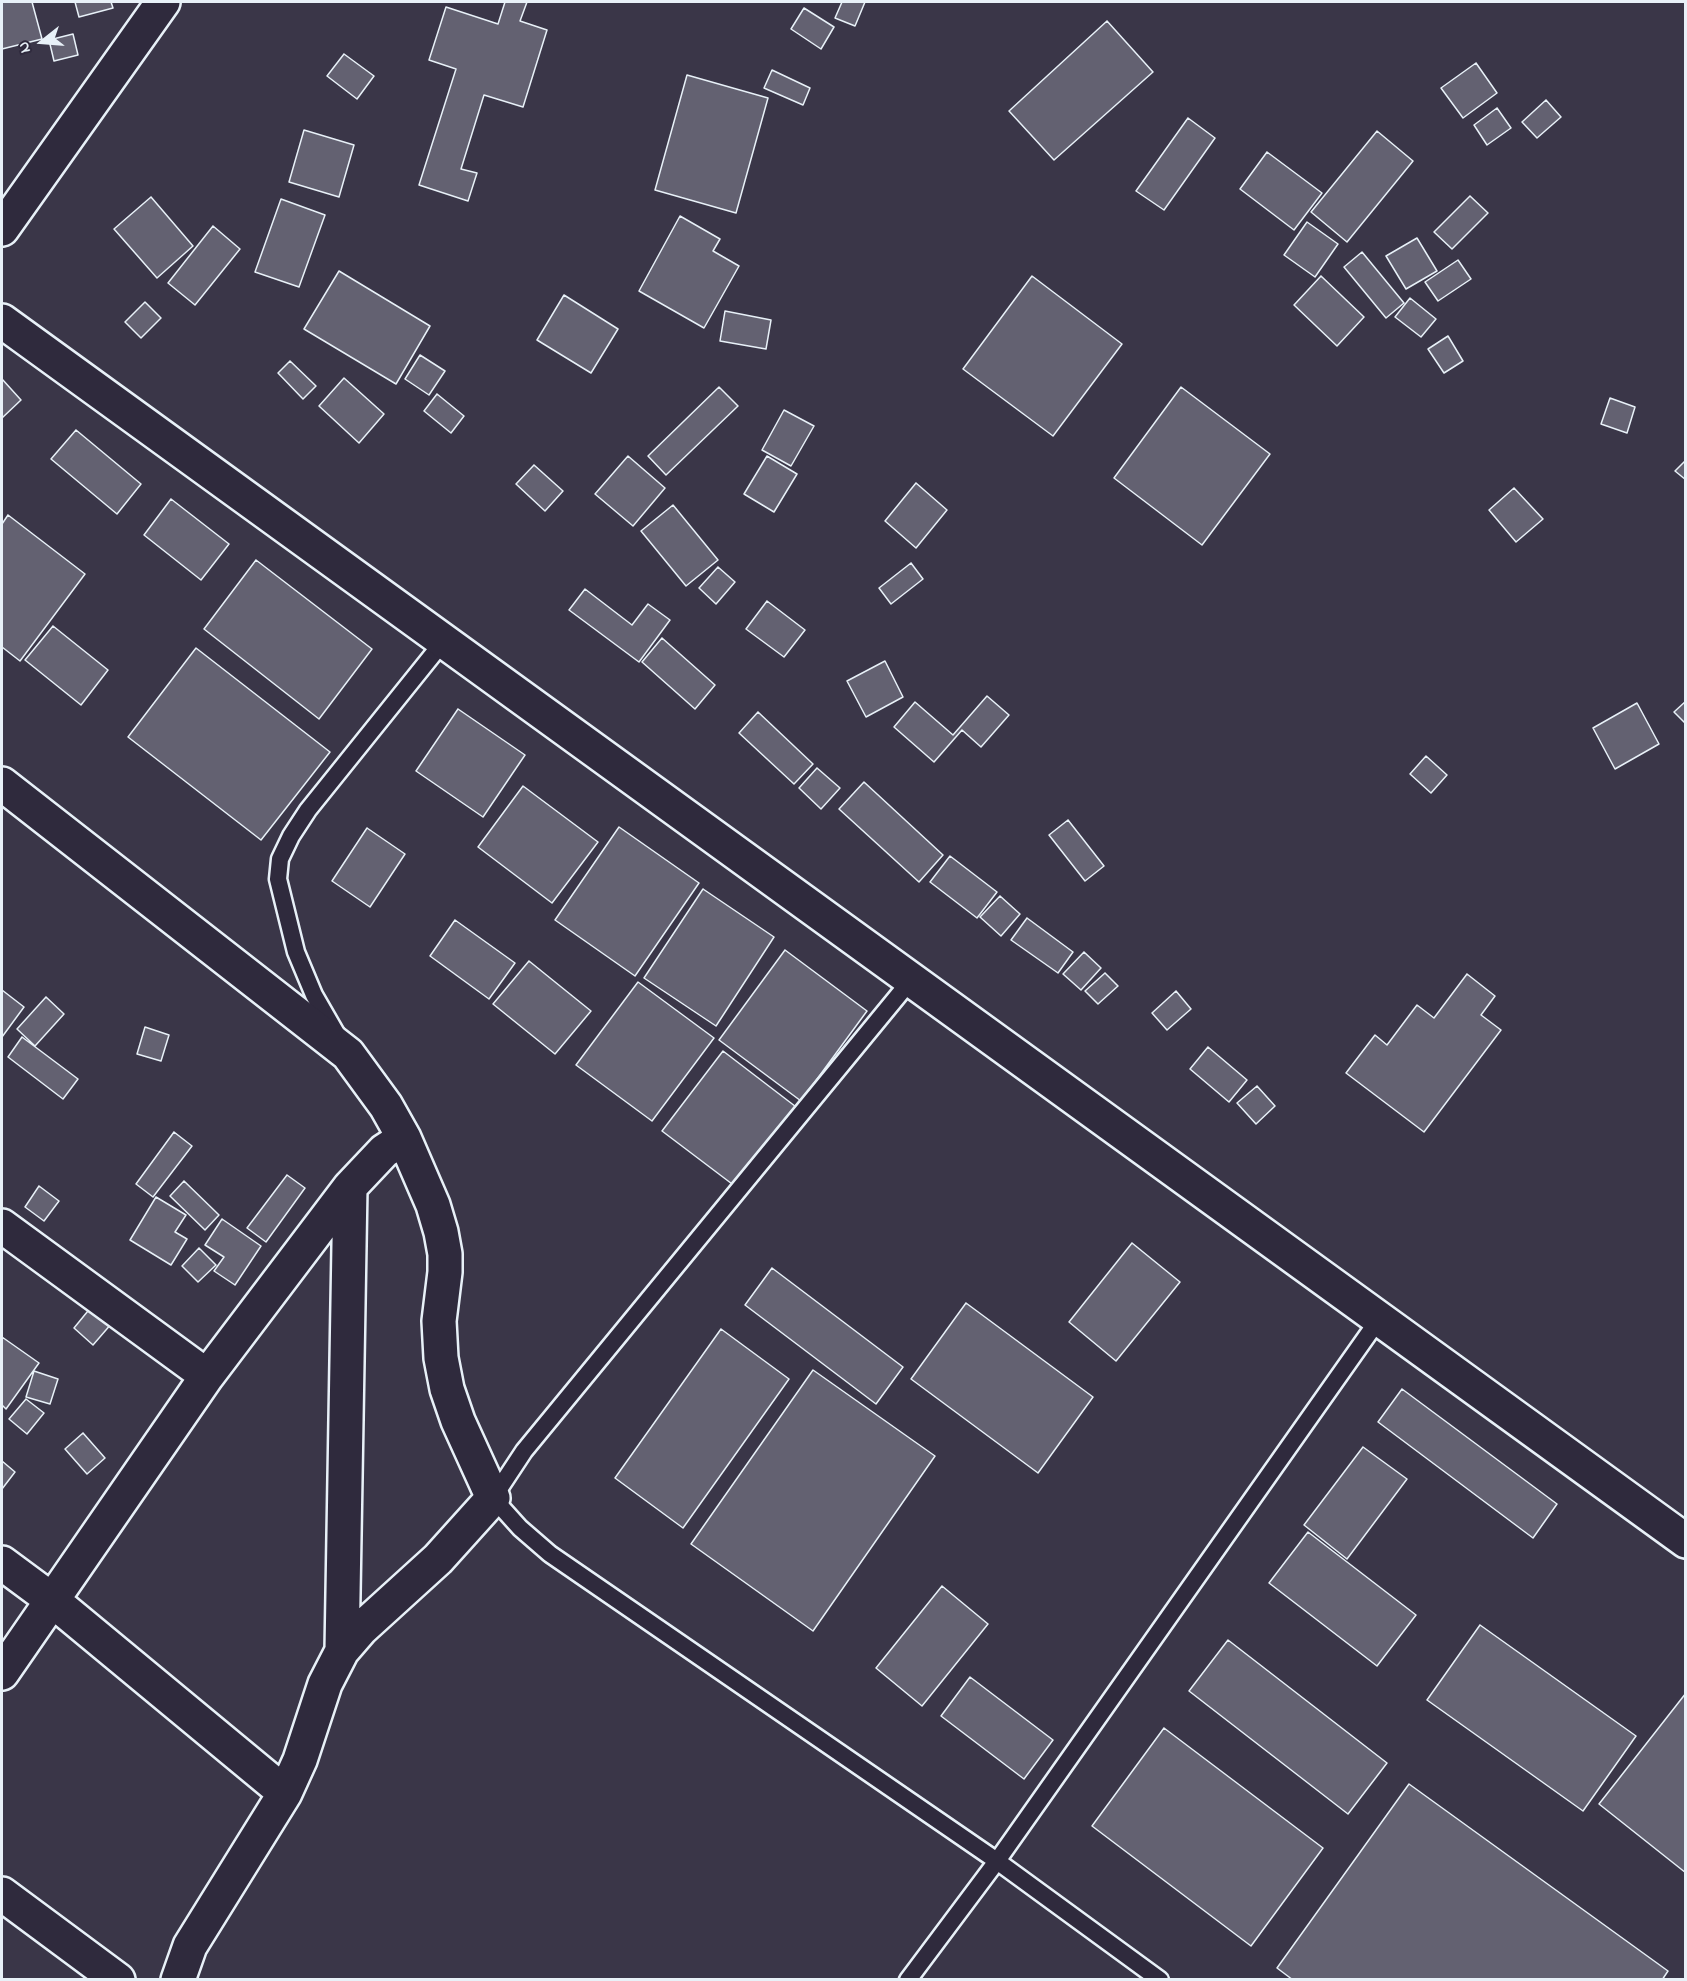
<!DOCTYPE html>
<html>
<head>
<meta charset="utf-8">
<style>
  body { margin:0 }
  #map { position:relative; width:1687px; height:1981px; overflow:hidden; background:#3a3648; font-family:"Indie Flower",sans-serif }
  canvas { display:block }
  .frame { position:absolute; inset:0; border:3px solid #e8f1f8; pointer-events:none }
  .north { position:absolute; left:12px; top:12px; width:60px; height:60px; -webkit-text-stroke:4px #2f2a3d; paint-order:stroke; rotate:253deg; font-size:16px; font-weight:700; line-height:24px; text-align:center; color:#e8f1f8 }
  .north::after { content:''; display:block; margin:auto; width:21px; height:27px; background:#e8f1f8; clip-path:polygon(50% 0,100% 100%,50% 72%,0 100%) }
</style>
</head>
<body>
<div id="map">
<canvas width="1687" height="1981"></canvas>
<div class="frame"></div>
<div class="north">N</div>
</div>
<script>
const c = document.querySelector('canvas').getContext('2d');
c.lineJoin = 'round';
function fillPath(path, color) {
  c.fillStyle = color;
  c.fill(path, 'evenodd');
}
function poly(rows) {
  const path = new Path2D();
  for (const r of rows) {
    path.moveTo(r[0], r[1]);
    for (let i = 2; i < r.length; i += 2) path.lineTo(r[i], r[i + 1]);
  }
  return path;
}
function stroke(path, color, width, dash) {
  c.strokeStyle = color;
  c.lineWidth = width;
  c.lineCap = dash ? 'butt' : 'round';
  c.setLineDash(dash || []);
  c.stroke(path);
}
const building = poly([
  [2,2,32,2,42,39,2,49,2,2],
  [75,2,111,2,113,8,79,17,75,2],
  [505,2,527,2,520,21,547,30,523,107,484,95,461,169,477,173,468,201,419,185,456,69,429,60,446,7,498,24,505,2],
  [842,2,865,2,855,26,835,18,842,2],
  [804,8,834,27,821,49,791,29,804,8],
  [1107,21,1153,72,1054,160,1009,111,1107,21],
  [73,34,78,55,54,61,49,40,73,34],
  [344,54,374,76,357,99,327,76,344,54],
  [1476,63,1497,93,1463,118,1441,88,1476,63],
  [772,70,810,88,803,105,764,88,772,70],
  [687,75,768,98,736,213,655,190,687,75],
  [1546,100,1561,117,1537,138,1522,122,1546,100],
  [1497,108,1511,128,1487,145,1474,125,1497,108],
  [1188,118,1215,138,1164,210,1136,191,1188,118],
  [304,130,354,145,339,197,289,182,304,130],
  [1377,131,1413,161,1347,242,1311,212,1377,131],
  [1267,152,1322,193,1294,230,1240,189,1267,152],
  [1470,196,1488,213,1452,249,1434,232,1470,196],
  [151,197,193,246,157,278,114,229,151,197],
  [281,199,325,215,299,287,255,272,281,199],
  [680,216,720,239,713,251,739,266,704,328,639,291,680,216],
  [1307,222,1338,244,1315,277,1284,255,1307,222],
  [213,226,240,249,195,305,168,283,213,226],
  [1417,238,1437,271,1406,289,1386,256,1417,238],
  [1362,252,1404,303,1386,318,1344,267,1362,252],
  [1458,260,1471,279,1438,301,1425,282,1458,260],
  [339,271,430,326,396,384,304,329,339,271],
  [1032,276,1122,344,1053,436,963,369,1032,276],
  [1321,276,1364,317,1337,346,1294,305,1321,276],
  [564,295,618,329,591,373,537,340,564,295],
  [1410,298,1436,319,1421,337,1395,317,1410,298],
  [145,302,161,318,141,338,125,322,145,302],
  [725,311,771,320,766,349,720,341,725,311],
  [1448,336,1463,361,1444,373,1428,349,1448,336],
  [420,355,445,371,429,395,405,379,420,355],
  [290,361,316,386,303,399,278,373,290,361],
  [344,378,384,414,359,443,319,406,344,378],
  [2,379,21,400,2,418,2,379],
  [719,387,738,406,666,475,648,456,719,387],
  [1181,387,1270,454,1202,545,1114,478,1181,387],
  [437,394,464,416,451,433,424,411,437,394],
  [1610,398,1635,407,1627,433,1601,424,1610,398],
  [784,410,814,426,791,466,762,450,784,410],
  [76,430,141,484,117,514,51,459,76,430],
  [628,456,665,488,633,526,595,494,628,456],
  [767,456,797,474,774,512,744,494,767,456],
  [1686,460,1686,480,1675,471,1686,460],
  [534,465,563,491,545,511,516,484,534,465],
  [916,483,947,510,916,548,885,521,916,483],
  [1514,488,1543,519,1516,542,1489,510,1514,488],
  [171,499,229,544,201,580,144,535,171,499],
  [673,505,718,560,686,586,641,531,673,505],
  [8,515,85,574,20,661,2,647,2,524,8,515],
  [256,560,372,649,319,719,204,629,256,560],
  [911,563,923,579,891,604,879,588,911,563],
  [718,567,735,582,716,604,699,588,718,567],
  [585,589,632,625,648,604,670,620,639,662,569,610,585,589],
  [767,601,805,630,784,657,746,629,767,601],
  [53,626,108,670,81,705,25,660,53,626],
  [662,638,715,685,695,709,642,662,662,638],
  [196,648,330,752,261,840,128,737,196,648],
  [885,661,903,697,866,717,847,681,885,661],
  [987,696,1009,715,981,747,962,730,934,762,894,727,915,702,953,735,987,696],
  [1686,701,1686,724,1674,712,1686,701],
  [1637,703,1659,744,1615,769,1593,728,1637,703],
  [458,709,525,755,483,817,416,771,458,709],
  [758,712,813,764,794,784,739,733,758,712],
  [1426,756,1447,775,1431,793,1410,774,1426,756],
  [817,768,840,788,821,809,799,788,817,768],
  [864,782,943,855,919,882,839,809,864,782],
  [523,786,598,842,552,903,478,847,523,786],
  [1068,820,1104,866,1085,881,1049,835,1068,820],
  [619,827,699,883,635,976,555,920,619,827],
  [367,828,405,854,370,907,332,881,367,828],
  [950,856,997,892,977,918,930,882,950,856],
  [703,889,774,937,716,1026,644,978,703,889],
  [1000,896,1020,914,1001,936,980,917,1000,896],
  [1027,918,1073,952,1058,973,1011,940,1027,918],
  [455,920,515,963,489,999,430,956,455,920],
  [785,950,867,1011,801,1101,719,1040,785,950],
  [1084,952,1101,968,1081,990,1063,974,1084,952],
  [529,961,591,1011,555,1054,493,1004,529,961],
  [1105,973,1118,986,1098,1004,1085,991,1105,973],
  [1467,974,1495,996,1481,1015,1501,1030,1424,1132,1346,1073,1375,1035,1387,1045,1417,1005,1434,1018,1467,974],
  [638,982,714,1038,652,1121,576,1065,638,982],
  [2,990,24,1007,2,1037,2,990],
  [1176,991,1191,1009,1167,1030,1152,1013,1176,991],
  [46,997,64,1014,35,1046,17,1029,46,997],
  [145,1027,169,1035,161,1061,137,1054,145,1027],
  [22,1037,78,1079,63,1099,8,1057,22,1037],
  [1208,1047,1247,1080,1229,1102,1190,1069,1208,1047],
  [723,1051,804,1113,744,1193,662,1131,723,1051],
  [1257,1086,1275,1106,1256,1124,1237,1103,1257,1086],
  [174,1132,192,1146,153,1197,136,1184,174,1132],
  [287,1175,305,1188,266,1242,247,1228,287,1175],
  [184,1181,219,1215,205,1230,170,1196,184,1181],
  [39,1186,59,1201,44,1221,25,1207,39,1186],
  [156,1197,186,1215,175,1232,187,1239,171,1265,130,1240,156,1197],
  [222,1219,261,1246,235,1285,214,1271,224,1257,205,1245,222,1219],
  [1132,1243,1180,1282,1116,1361,1069,1322,1132,1243],
  [199,1248,216,1265,198,1282,182,1266,199,1248],
  [772,1268,903,1367,876,1404,745,1305,772,1268],
  [966,1303,1093,1397,1038,1473,911,1379,966,1303],
  [92,1306,112,1323,93,1345,74,1328,92,1306],
  [721,1329,789,1379,683,1528,615,1478,721,1329],
  [2,1337,39,1363,6,1409,2,1405,2,1337],
  [813,1370,935,1456,813,1631,691,1544,813,1370],
  [34,1371,58,1379,50,1404,26,1397,34,1371],
  [1402,1389,1557,1504,1533,1538,1378,1422,1402,1389],
  [26,1399,44,1413,27,1434,9,1419,26,1399],
  [83,1433,105,1458,87,1474,65,1449,83,1433],
  [1363,1447,1407,1479,1347,1559,1304,1525,1363,1447],
  [2,1461,15,1472,2,1489,2,1461],
  [1308,1532,1416,1615,1377,1666,1269,1583,1308,1532],
  [942,1586,988,1624,922,1706,876,1668,942,1586],
  [1480,1625,1636,1736,1583,1811,1427,1700,1480,1625],
  [1228,1640,1387,1763,1348,1814,1189,1691,1228,1640],
  [970,1677,1053,1740,1024,1779,941,1716,970,1677],
  [1686,1693,1686,1873,1599,1804,1686,1693],
  [1164,1728,1323,1848,1251,1946,1092,1826,1164,1728],
  [1409,1784,1668,1971,1662,1980,1293,1980,1277,1968,1409,1784]
]);
const lane = poly([
  [911,980,524,1451,493,1498,520,1528,550,1554,997,1861,1160,1980],
  [337,1035,314,995,296,952,278,879,280,859,291,836,308,810,443,642],
  [908,1980,997,1861,1379,1319]
]);
const street = poly([
  [2,229,163,2],
  [2,321,1686,1541],
  [2,784,348,1054,386,1106,404,1138,433,1205,441,1232,445,1254,445,1272,439,1321,441,1358,447,1389,458,1421,493,1498,438,1559,361,1629,342,1651],
  [2,1226,207,1376],
  [2,1563,52,1600,285,1793],
  [2,1673,207,1376,350,1187,384,1151,404,1138],
  [2,1894,118,1980],
  [178,1980,190,1946,285,1793,300,1760,325,1684,342,1651,350,1187]
]);
fillPath(building, '#636171');
stroke(building, '#e8f1f8', 1.5);
stroke(lane, '#e8f1f8', 21);
stroke(street, '#e8f1f8', 38);
stroke(lane, '#2f2a3d', 16);
stroke(street, '#2f2a3d', 33);
</script>
</body>
</html>
